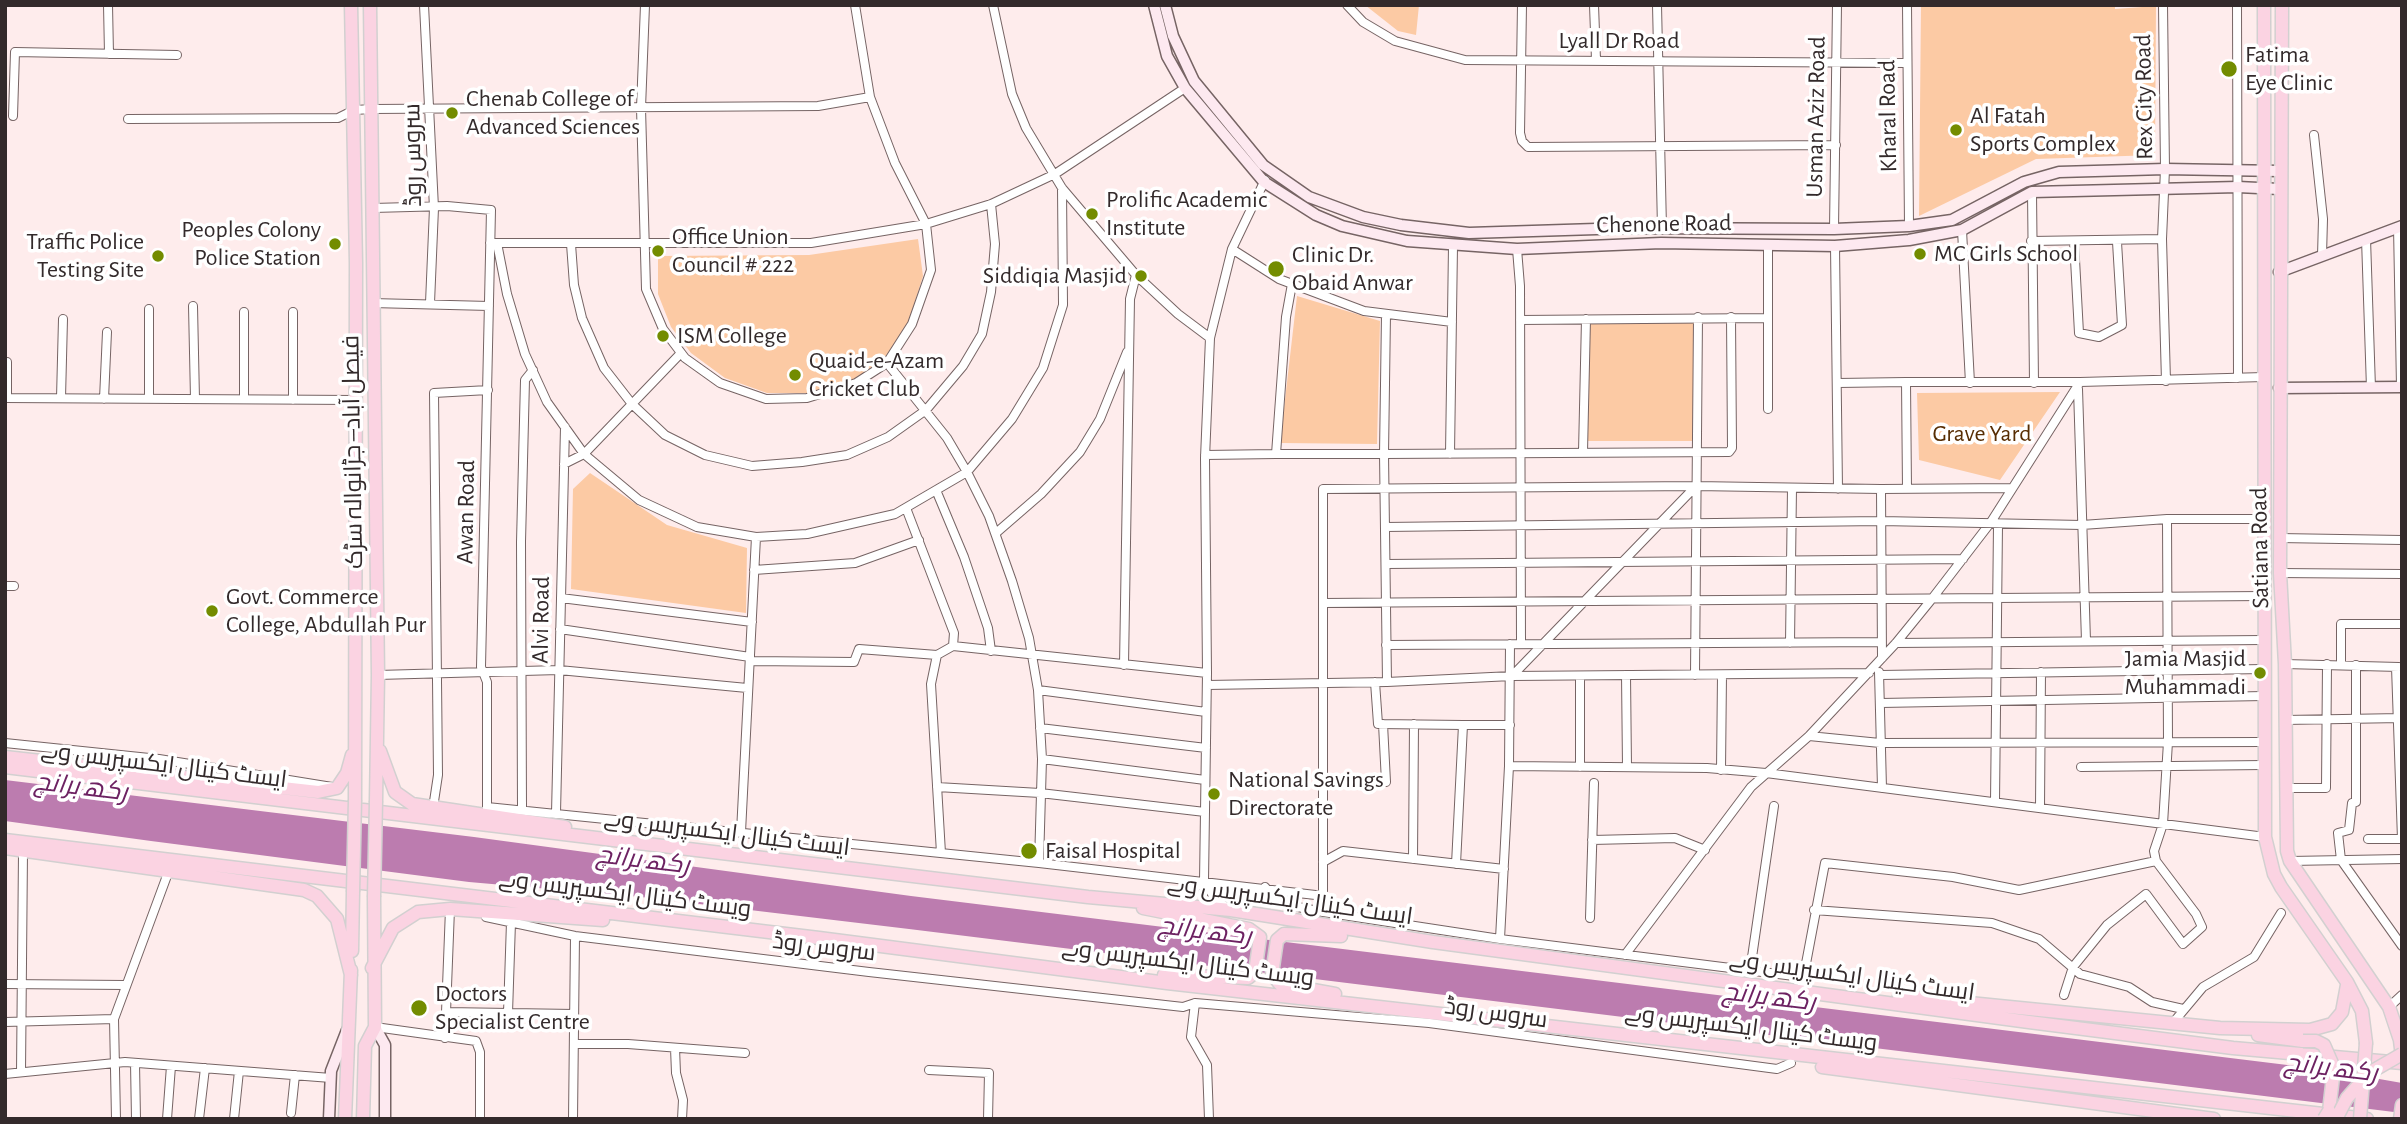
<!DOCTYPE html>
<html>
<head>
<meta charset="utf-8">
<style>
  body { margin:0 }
  #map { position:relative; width:2407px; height:1124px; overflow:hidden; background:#feecec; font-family:"Alegreya Sans",sans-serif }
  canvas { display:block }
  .frame { position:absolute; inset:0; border:7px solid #332a2b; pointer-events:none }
</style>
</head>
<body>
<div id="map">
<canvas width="2407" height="1124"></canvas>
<div class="frame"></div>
</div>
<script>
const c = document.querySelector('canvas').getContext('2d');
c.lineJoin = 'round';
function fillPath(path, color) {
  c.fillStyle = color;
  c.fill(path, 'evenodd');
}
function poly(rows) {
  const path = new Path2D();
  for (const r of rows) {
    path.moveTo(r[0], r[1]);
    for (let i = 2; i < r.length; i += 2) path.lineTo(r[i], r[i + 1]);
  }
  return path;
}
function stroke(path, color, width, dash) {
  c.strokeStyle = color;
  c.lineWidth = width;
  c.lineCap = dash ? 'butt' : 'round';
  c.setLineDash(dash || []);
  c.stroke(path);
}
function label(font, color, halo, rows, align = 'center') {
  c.font = font + ' "Alegreya Sans",Cairo,sans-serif';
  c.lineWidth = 7;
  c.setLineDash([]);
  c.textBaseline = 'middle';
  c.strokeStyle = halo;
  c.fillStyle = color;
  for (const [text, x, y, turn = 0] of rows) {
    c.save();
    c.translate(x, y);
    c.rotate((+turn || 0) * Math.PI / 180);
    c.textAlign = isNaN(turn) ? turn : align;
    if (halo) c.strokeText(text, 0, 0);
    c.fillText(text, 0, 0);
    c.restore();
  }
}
const green = poly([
  [1365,5,1419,5,1416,35,1398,31],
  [1921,5,2115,5,2115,9,2156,6,2155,155,2036,159,1919,216],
  [918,239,923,276,908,324,885,357,853,381,808,393,767,393,725,378,691,353,671,327,658,294,658,256,809,255],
  [1297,296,1380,321,1377,444,1280,443],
  [1694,317,1695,441,1586,441,1590,319],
  [2060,392,2000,480,1919,460,1917,393],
  [590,473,667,525,747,548,746,613,571,589,573,489]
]);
const water = poly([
  [5,780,474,837,911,896,2328,1070,2402,1083,2402,1113,909,929,641,897,469,882,151,841,5,821]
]);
const street = poly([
  [108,5,109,54],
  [424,5,434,208,430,303],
  [645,5,641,108,646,289,663,329,685,358,720,383,766,399,807,398,856,383,887,363,912,324,931,270,926,224,895,163,870,97,855,5],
  [993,5,1012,94,1026,128,1062,188,1136,275,1178,314,1210,338],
  [1347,5,1363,22,1395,41,1465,60,1907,63],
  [1522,5,1520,133,1522,141,1528,147,1836,145],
  [1594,5,1596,60],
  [1657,5,1662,228],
  [1907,5,1909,226],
  [2163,5,2165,169,2162,239,2166,381],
  [2237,5,2238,378],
  [13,116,15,52,177,55],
  [128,119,338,118,354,110,373,109,818,106,870,97],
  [2314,135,2323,219,2322,256],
  [1265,180,1232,249,1279,279,1364,311,1452,322],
  [2032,192,2034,383],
  [373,208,447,206,491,210,481,667,487,682,487,812],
  [2398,227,2401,387],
  [1834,229,1837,5],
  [1962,230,1970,383],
  [2366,239,2371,388],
  [2031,241,2162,239],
  [2074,241,2079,333,2099,337,2122,325,2117,242],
  [490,243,811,243,926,224,991,204,1055,174,1185,88],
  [497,243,507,294,525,354,547,402,584,454,639,500,697,527,756,537,807,534,895,514,967,472,1012,419,1043,368,1063,305,1062,188],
  [571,244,574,285,582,318,604,368,632,404,665,435,705,455,752,466,802,462,847,455,888,437,926,410,963,366,982,334,991,292,995,244,991,204],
  [1768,244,1768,409],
  [1835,246,1838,489],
  [1517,249,1520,286,1521,643],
  [1292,284,1286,317,1276,454,1384,454,1386,314],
  [372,303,489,306],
  [193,306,195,399],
  [149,309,149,399],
  [1520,320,1767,318],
  [887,363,947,438,967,472,989,516,1012,581,1029,638,1038,690,1042,759,1039,863],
  [1838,383,1906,382],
  [2078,389,2086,641],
  [5,398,356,400],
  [7,398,7,362],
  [61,398,63,319],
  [104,399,107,332],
  [244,399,244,312],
  [293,400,293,312],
  [1583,452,1586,319],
  [1450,454,1453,246],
  [1205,455,1276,454],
  [564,464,584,454,681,353],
  [1907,489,1906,382,2080,382],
  [936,490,964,557,988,628,991,651],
  [906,508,954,633,953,646],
  [1385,527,1881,521,2082,525,2167,519,2264,519],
  [996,533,1041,494,1080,452,1100,419,1127,352],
  [2279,538,2402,540],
  [1386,564,1963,559],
  [754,570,855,563,919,540],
  [2279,573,2402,574],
  [5,586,14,586],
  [561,598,752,622],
  [1323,603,2264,596],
  [560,629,750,657],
  [1790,643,1792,488],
  [1896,643,2264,640],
  [1386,645,1881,642],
  [1882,658,1881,489,2012,488],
  [750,661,854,662,859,649,937,655],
  [2285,664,2399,667],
  [1124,665,1130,299,1136,275],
  [2341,665,2341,624,2402,624],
  [2356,665,2356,802,2352,803,2349,830,2338,833,2341,860,2402,946],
  [1879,672,1882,788],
  [378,675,559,670,747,688],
  [1626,675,1627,767],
  [1695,675,1698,317],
  [1881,675,2264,669],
  [1512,676,1696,486],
  [1375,682,1378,724,1463,725,1456,864],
  [1387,682,1384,454,1729,452,1732,448,1731,317],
  [1207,685,1387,682,1512,676,1869,673],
  [1038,690,1206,712],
  [1881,703,2264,696],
  [2285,720,2401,718],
  [1383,724,1386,782],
  [1463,725,1510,725],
  [1040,728,1206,748],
  [1809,736,1880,743,2264,742],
  [5,743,159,759,332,787],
  [1042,759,1205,780],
  [1509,766,1510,644],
  [1580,767,1580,676],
  [2081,767,2264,765],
  [1721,770,1722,675],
  [937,787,1040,793,1205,812],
  [2285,788,2326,788,2327,664],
  [1995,802,1998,525],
  [487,807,1039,863,1324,896],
  [433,808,438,775,434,393,488,390],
  [2040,808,2041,672],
  [522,809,521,542,525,380,533,370],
  [556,813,565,427],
  [741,832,756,537],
  [2368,839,2402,839,2396,667],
  [1592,840,1675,838,1705,850],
  [941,853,931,684,937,655,953,646,1207,673],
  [1413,859,1414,724],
  [2290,861,2402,859],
  [1323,862,1343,851,1504,869],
  [1265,887,1278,903,1323,912,1500,939,1802,977],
  [1173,904,1204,881],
  [1226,907,1215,899,1204,881,1207,673,1205,458,1210,338,1232,249],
  [1814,910,1992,923,2039,939,2080,974,2129,987,2152,1002,2183,1009],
  [1323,912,1323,489,1696,486,1881,489],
  [486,917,575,936,869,972,1183,1007,1195,1003,1191,1037,1207,1065,1209,1119],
  [1590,918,1594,783],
  [1500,939,1509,766,1707,768,1766,773,2265,837],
  [1625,955,1751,787,1809,736,1896,643,1931,600,1991,522,2080,382,2264,377],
  [1750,971,1774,806],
  [5,984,125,985],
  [1801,990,1825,863,1953,877,2019,890,2156,861,2154,851,2163,824,2168,742,2167,519],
  [2064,995,2073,967,2107,925,2146,894,2183,944,2202,927,2196,914,2156,861],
  [1195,1003,1429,1023,1777,1069,1791,1063],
  [2389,1007,2402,995],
  [446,1012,574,1014],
  [508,1013,511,922],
  [114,1019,168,873],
  [5,1022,114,1019,116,1119],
  [2172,1024,2203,987,2254,957,2281,913],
  [375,1027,476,1041,480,1052,480,1119],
  [445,1038,450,909,453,910],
  [574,1044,628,1044,745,1053],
  [675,1048,676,1073,683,1100,682,1119],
  [135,1063,136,1119],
  [929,1070,989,1073,988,1119],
  [21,1072,23,852],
  [5,1074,125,1062,331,1078],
  [291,1113,295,1075],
  [167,1119,171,1066],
  [199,1119,205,1068],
  [234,1119,239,1071],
  [573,1119,575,936]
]);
const secondary = poly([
  [1154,5,1167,56,1185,88,1264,182,1316,215,1342,226,1407,241,1517,249,1661,243,1835,246,1909,240,1962,230,2032,192,2238,187,2279,189],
  [1165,5,1173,36,1194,81,1263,165,1309,197,1363,217,1401,225,1469,233,1628,228,1834,229,1909,226,1952,220,2024,182,2059,172,2165,169,2280,171],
  [2279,272,2402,226],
  [2279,388,2402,387],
  [375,1027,385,1045,385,1119],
  [329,1119,331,1071,347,1030]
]);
const primary = poly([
  [351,5,356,263,355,800],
  [370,5,378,675,376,801],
  [2264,5,2265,837,2274,874,2281,887,2347,982,2362,1011,2366,1043],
  [2282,5,2280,573,2285,664,2287,851,2290,861,2389,1007,2400,1040,2402,1057],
  [380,751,395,792,412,804,565,827],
  [5,757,318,792,337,788,347,773,352,755],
  [5,767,1088,897,1231,910,1433,942,2029,1022,2233,1048,2402,1063],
  [5,840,819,938,1167,983,2367,1119],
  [5,848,304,890,317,896,337,919,351,975],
  [1143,908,1249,929,1260,937,1255,972,1248,978,1164,975],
  [352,951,353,892],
  [372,968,393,928,418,912,450,909,603,920],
  [1335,994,1280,984,1272,974,1277,940,1284,934,1341,936],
  [1899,996,2220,1028,2310,1030,2332,1024,2342,1012,2347,985],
  [2258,1035,2303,1041],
  [1822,1067,2214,1119],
  [2329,1111,2334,1068],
  [345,1119,351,970],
  [363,1119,365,1046,375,1027,374,897],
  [2400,1119,2402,1105]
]);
const primaryBridge = poly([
  [353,892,355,800],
  [374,897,376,801],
  [2303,1041,2316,1041,2324,1045,2334,1068],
  [2324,1119,2329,1111],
  [2336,1119,2347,1098,2369,1073,2402,1054],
  [2360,1119,2366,1043]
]);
const markers = [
  [2229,69,9,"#738c00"],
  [452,113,7,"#738c00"],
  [1956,130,7,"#738c00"],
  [1092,214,7,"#738c00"],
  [335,244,7,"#738c00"],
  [658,251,7,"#738c00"],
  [1920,254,7,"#738c00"],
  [158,256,7,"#738c00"],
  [1276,269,9,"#738c00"],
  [1141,276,7,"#738c00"],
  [663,336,7,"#738c00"],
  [795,375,7,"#738c00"],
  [212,611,7,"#738c00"],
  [2260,673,7,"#738c00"],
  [1214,794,7,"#738c00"],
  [1029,851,9,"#738c00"],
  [419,1008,9,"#738c00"]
];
const streetNames = [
  ["Lyall Dr Road",1619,41],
  ["Rex City Road",2144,97,-91],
  ["Kharal Road",1888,116,-91],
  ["Usman Aziz Road",1816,117,-89],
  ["سروس روڈ",413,155,-91],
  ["Chenone Road",1664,224,-1],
  ["فیصل آباد– جڑانوالہ سڑک",353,452,-91],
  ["Awan Road",466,512,-89],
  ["Satiana Road",2260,548,-91],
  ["Alvi Road",541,620,-89],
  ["ایسٹ کینال ایکسپریس وے",164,765,7],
  ["ایسٹ کینال ایکسپریس وے",727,833,7],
  ["ویسٹ کینال ایکسپریس وے",625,894,7],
  ["ایسٹ کینال ایکسپریس وے",1290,900,8],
  ["سروس روڈ",824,947,7],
  ["ویسٹ کینال ایکسپریس وے",1188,963,7],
  ["ایسٹ کینال ایکسپریس وے",1852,976,8],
  ["سروس روڈ",1496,1013,8],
  ["ویسٹ کینال ایکسپریس وے",1751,1028,7]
];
const poiNames = [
  ["Fatima",2245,55],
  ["Eye Clinic",2245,83],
  ["Chenab College of",466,99],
  ["Advanced Sciences",466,127],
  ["Al Fatah",1970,116],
  ["Sports Complex",1970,144],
  ["Prolific Academic",1106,200],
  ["Institute",1106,228],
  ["Peoples Colony",321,230,"right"],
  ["Police Station",321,258,"right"],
  ["Office Union",672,237],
  ["Council # 222",672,265],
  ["Traffic Police",144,242,"right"],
  ["Testing Site",144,270,"right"],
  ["MC Girls School",1934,254],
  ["Clinic Dr.",1292,255],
  ["Obaid Anwar",1292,283],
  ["Siddiqia Masjid",1127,276,"right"],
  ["ISM College",677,336],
  ["Quaid-e-Azam",809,361],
  ["Cricket Club",809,389],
  ["Govt. Commerce",226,597],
  ["College, Abdullah Pur",226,625],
  ["Jamia Masjid",2246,659,"right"],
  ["Muhammadi",2246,687,"right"],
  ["National Savings",1228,780],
  ["Directorate",1228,808],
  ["Faisal Hospital",1045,851],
  ["Doctors",435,994],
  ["Specialist Centre",435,1022]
];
const parkNames = [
  ["Grave Yard",1982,434]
];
const waterNames = [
  ["رکھ برانچ",81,787,7],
  ["رکھ برانچ",643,860,7],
  ["رکھ برانچ",1205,931,7],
  ["رکھ برانچ",1769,997,7],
  ["رکھ برانچ",2331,1068,7]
];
fillPath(green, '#fccaa4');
fillPath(water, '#bc7caf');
stroke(street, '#766464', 10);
stroke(secondary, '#766464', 13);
stroke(primary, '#d2d0d0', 15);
stroke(street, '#fff', 8);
stroke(secondary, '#fde9f0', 10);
stroke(primary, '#fbd3e2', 12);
stroke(primaryBridge, '#d2d0d0', 15, []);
stroke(primaryBridge, '#fbd3e2', 12);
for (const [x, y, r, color] of markers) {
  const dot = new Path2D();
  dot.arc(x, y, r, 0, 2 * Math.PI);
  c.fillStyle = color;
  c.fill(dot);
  stroke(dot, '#fff', 2.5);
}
label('24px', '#332a2b', '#fff', streetNames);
label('24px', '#332a2b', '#fff', poiNames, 'left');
label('24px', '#572d03', '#fff', parkNames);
label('italic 26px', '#6d2262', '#fff', waterNames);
</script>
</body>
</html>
